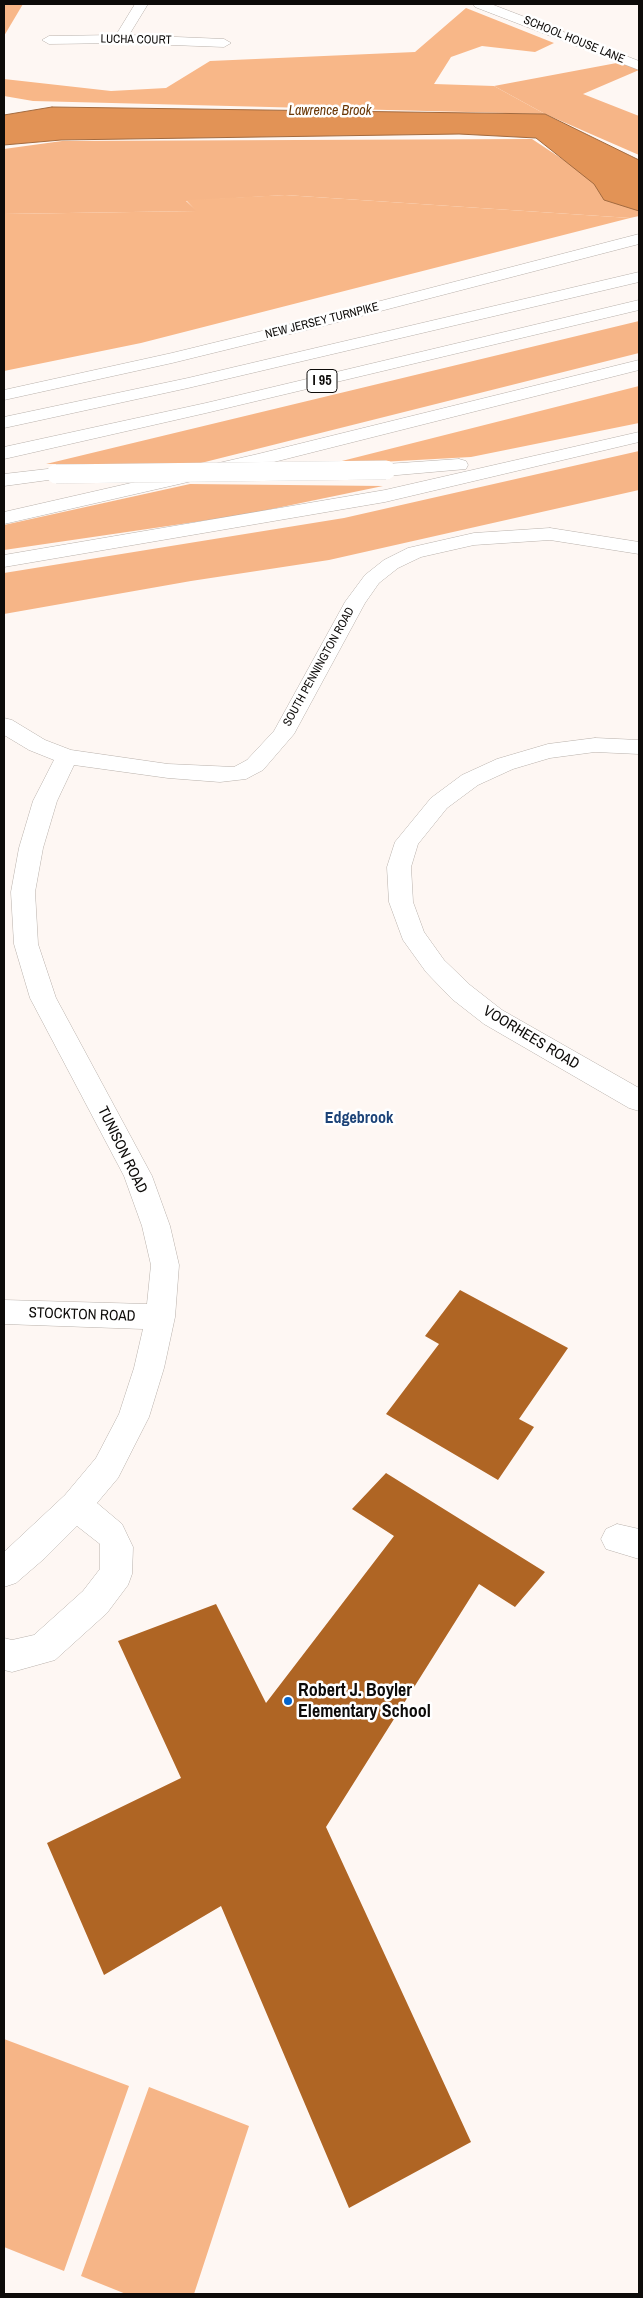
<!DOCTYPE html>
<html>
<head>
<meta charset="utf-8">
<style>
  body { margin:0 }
  #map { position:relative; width:643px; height:2298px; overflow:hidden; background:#fef7f3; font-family:"Archivo Narrow",sans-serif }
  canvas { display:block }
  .frame { position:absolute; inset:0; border:5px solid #0d0b09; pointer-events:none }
</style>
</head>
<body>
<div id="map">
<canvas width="643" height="2298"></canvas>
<div class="frame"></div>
</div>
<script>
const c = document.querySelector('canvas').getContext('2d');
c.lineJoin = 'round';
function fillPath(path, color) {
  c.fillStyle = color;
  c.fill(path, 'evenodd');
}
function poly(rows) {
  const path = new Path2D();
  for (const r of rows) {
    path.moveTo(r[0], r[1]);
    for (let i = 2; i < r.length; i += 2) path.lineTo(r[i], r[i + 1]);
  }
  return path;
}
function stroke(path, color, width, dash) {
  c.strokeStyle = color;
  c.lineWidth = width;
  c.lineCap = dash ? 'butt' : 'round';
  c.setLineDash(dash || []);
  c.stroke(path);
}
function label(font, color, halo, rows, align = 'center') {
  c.font = font + ' "Archivo Narrow",sans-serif';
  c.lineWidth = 5;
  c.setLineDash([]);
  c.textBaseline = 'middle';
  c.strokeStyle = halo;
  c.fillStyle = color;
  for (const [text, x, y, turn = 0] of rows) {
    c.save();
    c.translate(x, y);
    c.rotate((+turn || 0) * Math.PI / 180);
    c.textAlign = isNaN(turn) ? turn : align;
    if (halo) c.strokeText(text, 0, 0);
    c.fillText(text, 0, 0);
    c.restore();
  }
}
const green = poly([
  [622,62,639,66,639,70,583,94,639,116,639,155,545,114,494,86],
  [532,139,639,210,639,216,630,218,285,195,186,201,197,211,4,214,4,149,62,141],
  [639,321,639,353,197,464,46,464],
  [639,451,639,490,329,560,191,581,4,614,4,573,344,518],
  [190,484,383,486,243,515,4,550,4,525],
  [4,2039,129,2086,64,2271,4,2247],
  [149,2087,249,2126,194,2294,126,2294,81,2276]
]);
const forest = poly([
  [4,4,23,4,4,36],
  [466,8,554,43,535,52,482,46,451,57,434,84,494,86,545,114,33,101,4,96,4,79,111,91,166,88,210,61,415,52],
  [285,195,630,218,141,343,4,371,4,214,196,211,186,200],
  [639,386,639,423,471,457,326,465]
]);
const water = poly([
  [52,107,545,114,639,160,639,211,604,200,594,184,536,138,459,134,61,140,4,145,4,115,52,107]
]);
const building = poly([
  [460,1290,568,1348,519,1419,534,1427,498,1480,386,1414,439,1344,425,1336],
  [386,1473,545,1572,515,1607,479,1584,326,1827,471,2142,349,2208,221,1906,104,1975,47,1843,181,1778,118,1641,216,1604,266,1703,394,1536,352,1509]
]);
const minor = poly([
  [135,4,148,4,129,35,224,39,231,43,224,47,120,43,49,44,42,40,49,36,116,35,135,4],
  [473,4,491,4,639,61,639,70,475,7,473,4],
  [550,528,639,542,639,554,550,540,474,545,421,557,398,568,379,583,365,603,294,734,263,770,246,779,220,782,168,778,74,765,57,801,43,848,35,892,38,944,56,998,152,1176,170,1226,179,1265,175,1317,164,1368,149,1417,118,1478,97,1503,122,1524,133,1547,132,1574,128,1585,107,1613,55,1660,12,1672,4,1670,4,1638,12,1640,34,1635,83,1591,100,1569,100,1544,77,1526,45,1558,16,1583,4,1587,4,1552,65,1495,96,1458,119,1414,134,1368,143,1329,4,1324,4,1300,147,1304,151,1265,142,1226,124,1176,30,998,14,944,11,892,19,848,33,801,54,760,29,750,4,735,4,718,12,720,45,740,71,750,168,764,234,767,247,760,274,731,345,602,365,575,384,560,408,548,474,533,550,528],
  [595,738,639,740,639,754,595,752,550,758,513,769,478,785,447,808,418,844,411,867,413,902,424,932,444,960,470,985,502,1010,639,1088,639,1111,629,1108,484,1024,452,999,426,972,403,940,389,902,387,867,395,842,431,798,462,775,497,759,548,744,595,738],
  [617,1524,639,1529,639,1559,606,1549,601,1539,606,1529,617,1524]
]);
const highway = poly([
  [639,234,639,244,315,328,172,363,4,400,4,390,172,353,311,319,639,234],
  [639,272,639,282,188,388,4,428,4,417,188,378,639,272],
  [639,300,639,310,206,413,4,459,4,447,206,403,639,300],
  [639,360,639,370,258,466,4,524,4,512,258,454,639,360],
  [639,432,639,442,385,502,4,567,4,555,385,490,639,432],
  [459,459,466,461,468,465,466,469,386,476,379,474,377,470,379,466,386,464,459,459],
  [56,468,63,470,65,474,63,478,4,486,4,474,56,468]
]);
const highwayBridge = poly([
  [56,474,386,470]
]);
const markers = [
  [288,1701,5,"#0465cd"]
];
const farStreetnames = [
  ["LUCHA COURT",136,40,1],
  ["SCHOOL HOUSE LANE",574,40,22],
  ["NEW JERSEY TURNPIKE",322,321,-14],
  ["SOUTH PENNINGTON ROAD",319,667,-61]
];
const farWaternames = [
  ["Lawrence Brook",330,111]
];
const shields = [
  [322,381,30]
];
const shieldNames = [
  ["I 95",322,381]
];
const streetNames = [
  ["VOORHEES ROAD",531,1038,31],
  ["TUNISON ROAD",122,1150,64],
  ["STOCKTON ROAD",82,1315,2]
];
const neighbourhoodNames = [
  ["Edgebrook",359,1119]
];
const nearPoinames = [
  ["Robert J. Boyler",298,1691],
  ["Elementary School",298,1712]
];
fillPath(green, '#f6b587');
fillPath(forest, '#f8b788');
fillPath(water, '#e29356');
stroke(water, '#a26a3f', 1);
fillPath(building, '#af6524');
stroke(minor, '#b9b1ab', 1);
stroke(highway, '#b9b1ab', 1);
fillPath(minor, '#fff');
fillPath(highway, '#fff');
stroke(highwayBridge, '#b9b1ab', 19, []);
stroke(highwayBridge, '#fff', 19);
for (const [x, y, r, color] of markers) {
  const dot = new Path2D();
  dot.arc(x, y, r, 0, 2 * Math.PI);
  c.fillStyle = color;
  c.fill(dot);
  stroke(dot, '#fff', 2);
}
label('12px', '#0d0b09', '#fff', farStreetnames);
label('italic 14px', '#6b3807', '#fff', farWaternames);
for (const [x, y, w] of shields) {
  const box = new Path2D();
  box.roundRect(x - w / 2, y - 11.5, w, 23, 4);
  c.fillStyle = '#fff';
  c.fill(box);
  stroke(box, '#0d0b09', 1);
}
label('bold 14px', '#0d0b09', null, shieldNames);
label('15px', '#0d0b09', '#fff', streetNames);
label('bold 16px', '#1b4277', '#fff', neighbourhoodNames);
label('bold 18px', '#0d0b09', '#fff', nearPoinames, 'left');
</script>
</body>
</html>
